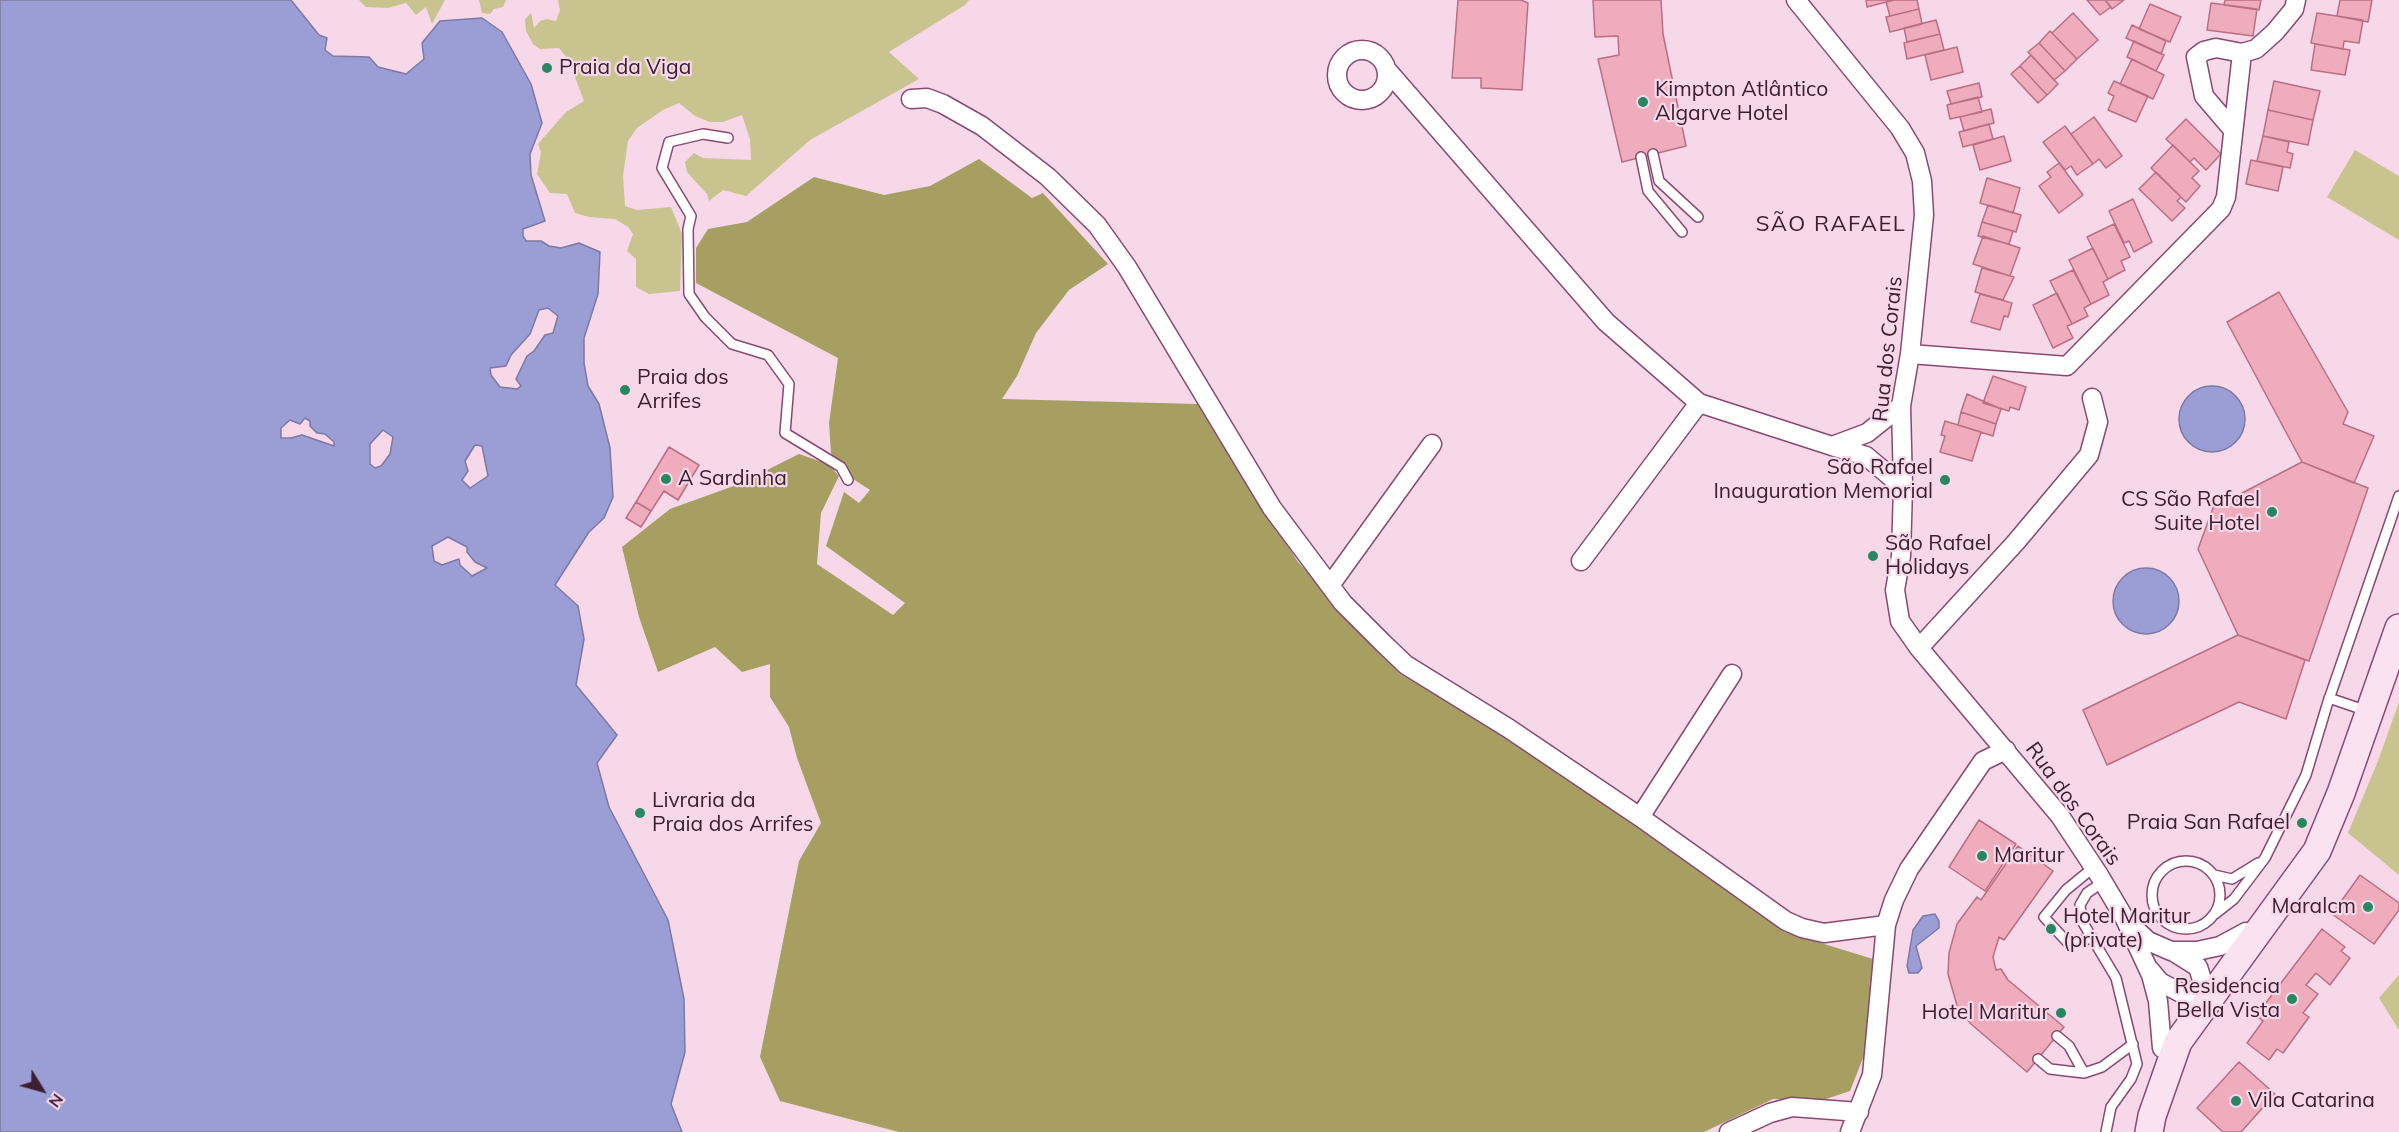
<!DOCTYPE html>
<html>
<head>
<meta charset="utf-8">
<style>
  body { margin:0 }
  #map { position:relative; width:2399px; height:1132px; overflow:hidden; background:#f6d8e9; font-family:Mulish,sans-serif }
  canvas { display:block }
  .north { position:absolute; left:12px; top:1060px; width:60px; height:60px; -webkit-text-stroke:4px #f6d8e9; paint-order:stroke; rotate:127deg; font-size:16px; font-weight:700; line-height:24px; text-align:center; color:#3c2032 }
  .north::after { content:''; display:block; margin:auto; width:21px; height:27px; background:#3c2032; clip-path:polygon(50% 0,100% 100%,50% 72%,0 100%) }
</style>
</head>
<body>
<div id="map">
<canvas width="2399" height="1132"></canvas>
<div class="north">N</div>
</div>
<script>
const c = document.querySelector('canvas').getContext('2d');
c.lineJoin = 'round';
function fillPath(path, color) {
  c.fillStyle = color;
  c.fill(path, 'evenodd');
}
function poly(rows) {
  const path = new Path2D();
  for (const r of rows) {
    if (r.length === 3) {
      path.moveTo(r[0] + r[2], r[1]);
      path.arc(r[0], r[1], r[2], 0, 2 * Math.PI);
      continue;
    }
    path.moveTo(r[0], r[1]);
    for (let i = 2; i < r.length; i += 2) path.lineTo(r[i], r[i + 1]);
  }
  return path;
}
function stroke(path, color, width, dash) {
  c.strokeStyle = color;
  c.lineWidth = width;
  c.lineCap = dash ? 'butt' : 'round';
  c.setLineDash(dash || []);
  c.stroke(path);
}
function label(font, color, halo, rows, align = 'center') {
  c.font = font + ' Mulish,sans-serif';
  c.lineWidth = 4.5;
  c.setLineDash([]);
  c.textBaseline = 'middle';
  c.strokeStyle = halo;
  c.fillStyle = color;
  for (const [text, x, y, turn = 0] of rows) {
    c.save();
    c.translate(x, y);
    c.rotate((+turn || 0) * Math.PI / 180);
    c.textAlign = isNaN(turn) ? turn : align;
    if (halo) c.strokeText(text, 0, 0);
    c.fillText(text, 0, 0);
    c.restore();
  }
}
const green = poly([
  [359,0,445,0,432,24,426,7,416,15,406,3,388,8,366,7],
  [479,0,506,0,503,7,494,9,490,14,482,13],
  [558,0,969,0,965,5,889,52,919,79,810,140,746,196,723,190,709,201,707,194,687,172,685,162,694,153,703,158,751,160,750,139,742,115,723,122,710,122,695,116,679,103,663,110,637,128,628,141,623,176,625,206,637,210,671,207,682,234,680,291,649,294,636,287,636,259,627,251,633,234,628,227,615,219,589,217,575,213,567,194,550,193,537,174,541,152,538,144,566,112,584,101,568,59,559,48,540,49,533,44,526,31,525,19,531,13,534,28,540,21,547,19,556,21,560,10],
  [2355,150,2399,176,2399,240,2327,197],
  [2399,702,2399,875,2348,833,2378,761],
  [2399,975,2399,1030,2379,998]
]);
const forest = poly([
  [979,159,1032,198,1043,193,1108,264,1069,290,1036,333,1017,376,1002,399,1198,404,1298,562,1400,674,1505,734,1785,932,1873,959,1865,1053,1850,1091,1820,1101,1773,1099,1704,1132,899,1132,780,1101,760,1057,799,861,821,823,797,758,789,727,770,697,770,664,742,672,715,647,658,672,639,617,622,547,670,509,739,484,799,454,828,464,839,476,821,513,817,564,893,615,905,603,826,546,844,492,859,503,870,490,853,479,831,453,829,423,838,358,696,283,696,248,708,229,747,222,814,177,884,195,930,186]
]);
const water = poly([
  [0,0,291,0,319,35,327,38,325,50,333,56,369,57,378,67,406,74,424,59,422,43,440,21,482,18,502,32,531,84,542,123,530,154,531,175,545,221,523,229,523,236,526,241,541,241,549,246,561,248,579,243,600,252,598,294,584,338,584,363,588,386,599,404,610,448,613,497,604,518,589,532,555,585,578,606,584,639,576,685,617,735,597,763,609,807,668,920,684,999,685,1052,671,1104,682,1132,0,1132,0,0],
  [548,308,558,316,553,333,545,335,534,351,527,356,516,379,521,386,517,389,500,387,491,375,490,368,506,366,511,355,530,334,539,310,548,308],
  [305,418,310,421,310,426,317,433,325,434,334,442,334,446,302,435,291,438,281,438,281,428,290,420,300,424,305,418],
  [383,430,393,437,390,454,381,466,375,468,370,464,370,444,383,430],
  [475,445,482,446,488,476,470,488,462,480,468,471,465,461,475,445],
  [448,537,467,547,467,552,475,562,487,568,472,576,460,565,459,559,442,565,434,561,432,546,448,537],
  [2212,419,33],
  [2146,601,33],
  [1935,914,1939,921,1939,928,1916,946,1922,968,1918,973,1909,973,1907,966,1913,930,1923,916,1935,914]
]);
const building = poly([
  [1521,0,1528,3,1522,90,1481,88,1481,78,1452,78,1458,0,1521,0],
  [1593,0,1661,0,1663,34,1686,146,1622,162,1598,59,1619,55,1618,36,1595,37,1593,0],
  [1866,0,1894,0,1867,7,1866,0],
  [1894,0,1917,0,1919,9,1890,16,1886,2,1894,0],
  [2087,0,2105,0,2111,7,2100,15,2087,0],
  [2105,0,2124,0,2112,9,2105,0],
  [2225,0,2261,0,2259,10,2224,5,2225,0],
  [2340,0,2372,0,2368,22,2337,16,2340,0],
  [2211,3,2257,9,2253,36,2207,30,2211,3],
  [2150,4,2181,17,2170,42,2139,29,2150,4],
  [1919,9,1922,24,1890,32,1886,17,1919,9],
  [2073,13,2098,40,2077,59,2052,33,2073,13],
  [2317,13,2363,20,2359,43,2344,41,2343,49,2311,43,2317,13],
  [1936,20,1940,34,1907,42,1904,28,1936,20],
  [2132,25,2166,41,2161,54,2126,38,2132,25],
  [2050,31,2077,59,2065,71,2039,43,2050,31],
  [1940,34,1944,50,1907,59,1904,43,1940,34],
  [2134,41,2164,55,2156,71,2127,57,2134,41],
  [2039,43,2065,71,2054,80,2028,52,2039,43],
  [2315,44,2350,50,2345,75,2311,70,2315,44],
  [1957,47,1963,72,1931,80,1925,55,1957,47],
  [2031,55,2058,84,2047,95,2020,66,2031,55],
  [2132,59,2164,75,2153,99,2120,84,2132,59],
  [2020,66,2047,95,2038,103,2011,74,2020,66],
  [2114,81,2148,96,2136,122,2108,110,2114,96,2108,93,2114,81],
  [2274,81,2320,91,2313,120,2268,110,2274,81],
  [1979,83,1982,97,1951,104,1947,91,1979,83],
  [1978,97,1982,112,1950,119,1947,105,1978,97],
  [1991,109,1994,123,1964,131,1960,117,1991,109],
  [2268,110,2313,120,2308,145,2263,136,2268,110],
  [2094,117,2122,156,2106,168,2099,159,2093,164,2071,134,2094,117],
  [2186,119,2221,154,2206,170,2194,158,2190,162,2166,139,2186,119],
  [1989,124,1993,139,1963,147,1959,132,1989,124],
  [2065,126,2093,164,2077,175,2071,166,2065,170,2043,142,2065,126],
  [2004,136,2011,161,1980,170,1973,145,2004,136],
  [2263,136,2289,142,2287,152,2293,154,2290,168,2257,161,2263,136],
  [2173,145,2199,171,2192,178,2200,186,2186,202,2151,168,2173,145],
  [2251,160,2283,167,2278,191,2246,184,2251,160],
  [2059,163,2083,195,2059,213,2039,186,2051,177,2047,172,2059,163],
  [2156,172,2181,197,2177,201,2185,208,2172,221,2139,189,2156,172],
  [1987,178,2020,188,2013,213,1980,203,1987,178],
  [2133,199,2152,242,2134,252,2129,241,2124,243,2109,211,2133,199],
  [1988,205,2021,215,2016,232,1982,222,1988,205],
  [1982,222,2013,231,2009,244,1978,236,1982,222],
  [2114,224,2130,257,2121,261,2125,270,2108,279,2087,237,2114,224],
  [1983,236,2020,248,2010,276,1973,264,1983,236],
  [2093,248,2108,279,2103,282,2109,295,2091,304,2069,260,2093,248],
  [1982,268,2014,277,2003,300,1975,292,1982,268],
  [2073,270,2091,304,2084,308,2088,316,2072,324,2050,281,2073,270],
  [2279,292,2348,412,2343,424,2374,436,2354,483,2302,462,2227,322,2279,292],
  [2057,293,2072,324,2067,326,2073,338,2053,348,2033,305,2057,293],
  [1980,294,2012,303,2008,317,2004,316,2000,330,1971,322,1980,294],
  [1993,376,2026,387,2019,410,2010,407,2009,411,1983,403,1993,376],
  [1967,394,2001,409,1996,424,1961,412,1967,394],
  [1961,412,1996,424,1993,436,1958,425,1961,412],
  [1945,421,1981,432,1972,461,1940,452,1945,436,1941,435,1945,421],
  [669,447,699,465,678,500,664,491,651,511,636,502,669,447],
  [2302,462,2368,488,2309,661,2238,635,2198,549,2213,508,2302,462],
  [636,502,651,511,641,527,626,518,636,502],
  [2238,635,2305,660,2286,719,2239,702,2107,765,2083,710,2238,635],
  [1979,820,2016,844,1985,891,1949,867,1979,820],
  [2018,846,2053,871,2004,940,1999,937,1993,957,1996,970,2001,969,2008,980,2064,1027,2027,1072,1971,1024,1958,1009,1948,974,1949,953,1957,924,1977,897,1981,900,2018,846],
  [2360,875,2399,903,2399,910,2374,944,2332,914,2360,875],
  [2322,929,2345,947,2341,951,2350,958,2330,985,2316,973,2306,985,2318,994,2303,1013,2309,1017,2283,1053,2277,1049,2269,1060,2247,1043,2263,1021,2259,1018,2268,1006,2265,1004,2322,929],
  [2239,1062,2275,1094,2241,1132,2223,1132,2197,1108,2239,1062]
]);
const lane = poly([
  [728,138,703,134,669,142,662,168,691,216,688,229,689,294,705,317,732,344,768,355,789,384,785,433,841,467,848,480],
  [1653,154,1659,181,1698,217],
  [1641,157,1648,191,1682,232],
  [2329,698,2367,711],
  [2186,895,34],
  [2094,867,2066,890,2044,917,2069,944,2092,938,2082,921,2080,905,2087,893,2103,882],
  [2214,875,2232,879,2258,863],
  [2215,914,2234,899,2265,858,2306,775,2327,705,2399,496],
  [2092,938,2116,978,2137,1064,2131,1079,2111,1107,2106,1132],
  [2057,1036,2069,1046,2084,1073],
  [2038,1059,2050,1069,2084,1073,2102,1067,2133,1044]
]);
const street = poly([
  [1796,0,1900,128,1915,153,1922,181,1924,215,1910,354,1901,406,1903,487,1901,556,1895,590,1900,621,1919,648,2060,816,2099,875,2125,919,2151,975,2158,1001,2162,1048],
  [1362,75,25],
  [1387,70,1606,322,1699,403,1832,446,1867,433,1901,406],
  [911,99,927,98,943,104,982,126,1048,177,1097,225,1127,267,1272,508,1343,603,1383,643,1406,665,1508,728,1640,817],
  [2233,130,2204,96,2196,57,2204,51,2216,48,2242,53],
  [1910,354,2067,366,2221,209,2226,197,2242,53,2256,49,2275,32,2294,9,2296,0],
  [1832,446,1866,456,1903,487],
  [1581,561,1699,403],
  [1331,584,1432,444],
  [1919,648,2016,542,2089,455,2098,422,2092,398],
  [1732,674,1640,817,1786,921,1802,928,1824,933,1886,925],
  [2131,925,2148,941,2171,951,2197,951,2220,946,2246,932],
  [2174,952,2198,967,2203,983,2190,1008],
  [2150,970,2160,982,2181,993,2207,989],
  [1729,1132,1770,1113,1792,1107,1859,1112],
  [1850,1132,1872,1075,1886,925,1894,900,1909,869,1983,761,2006,750]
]);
const secondary = poly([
  [2149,1132,2152,1116,2178,1042,2317,851,2341,793,2399,628]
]);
const markers = [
  [547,68,6,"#268760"],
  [1643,102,6,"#268760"],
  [625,390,6,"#268760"],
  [666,479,6,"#268760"],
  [1945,480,6,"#268760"],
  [2272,512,6,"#268760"],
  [1873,556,6,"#268760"],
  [640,813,6,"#268760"],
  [2302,823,6,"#268760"],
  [1982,856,6,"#268760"],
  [2368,907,6,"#268760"],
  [2051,929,6,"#268760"],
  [2292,999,6,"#268760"],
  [2061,1013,6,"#268760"],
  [2236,1101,6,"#268760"]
];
const poiNames = [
  ["Praia da Viga",559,68],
  ["Kimpton Atlântico",1655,90],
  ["Algarve Hotel",1655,114],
  ["Praia dos",637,378],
  ["Arrifes",637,402],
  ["São Rafael",1933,468,"right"],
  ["Inauguration Memorial",1933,492,"right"],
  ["A Sardinha",678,479],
  ["CS São Rafael",2260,500,"right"],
  ["Suite Hotel",2260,524,"right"],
  ["São Rafael",1885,544],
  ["Holidays",1885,568],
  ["Livraria da",652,801],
  ["Praia dos Arrifes",652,825],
  ["Praia San Rafael",2290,823,"right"],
  ["Maritur",1994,856],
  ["Maralcm",2356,907,"right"],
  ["Hotel Maritur",2063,917],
  ["(private)",2063,941],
  ["Residencia",2280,987,"right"],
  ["Bella Vista",2280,1011,"right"],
  ["Hotel Maritur",2049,1013,"right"],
  ["Vila Catarina",2248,1101]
];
const streetNames = [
  ["Rua dos Corais",1888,349,-84],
  ["Rua dos Corais",2073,804,54]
];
const neighbourhoodNames = [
  ["SÃO RAFAEL",1831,224]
];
fillPath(green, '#c9c38f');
fillPath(forest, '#a79f62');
fillPath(water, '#9b9dd5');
stroke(water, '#7e78a4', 1.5);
fillPath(building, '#eeacbd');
stroke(building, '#bb6e84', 1.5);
stroke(lane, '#884972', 12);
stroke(street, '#884972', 21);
stroke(secondary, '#884972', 30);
stroke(lane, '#fff', 9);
stroke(street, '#fff', 18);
stroke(secondary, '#fae2f1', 27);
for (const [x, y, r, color] of markers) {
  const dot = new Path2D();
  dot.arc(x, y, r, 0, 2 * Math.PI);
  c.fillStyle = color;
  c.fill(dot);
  stroke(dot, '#f6d8e9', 2);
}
label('21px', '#3c2032', '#f6d8e9', poiNames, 'left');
label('21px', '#3c2032', '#f6d8e9', streetNames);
c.letterSpacing = '1.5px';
label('22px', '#3c2032', '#f6d8e9', neighbourhoodNames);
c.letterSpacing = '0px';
</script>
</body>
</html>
